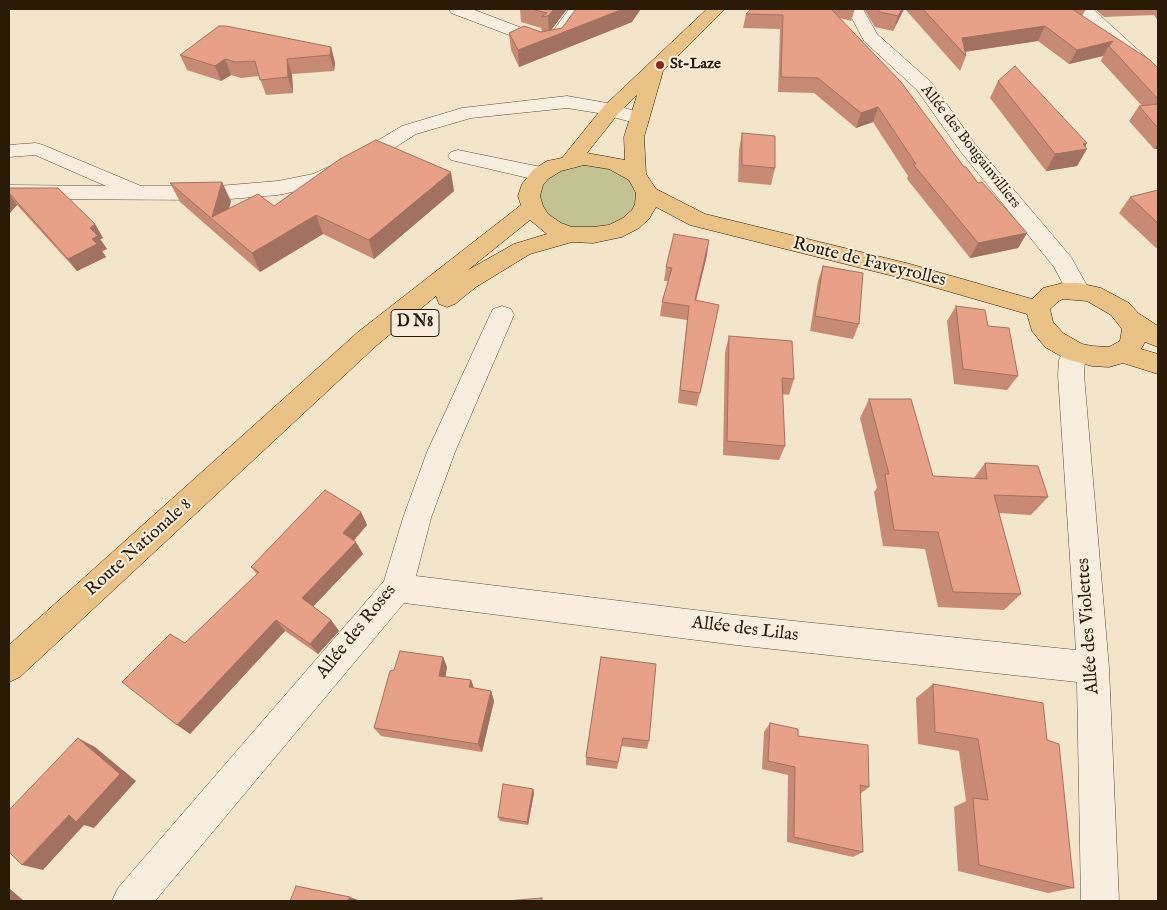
<!DOCTYPE html>
<html>
<head>
<meta charset="utf-8">
<style>
  body { margin:0 }
  #map { position:relative; width:1167px; height:910px; overflow:hidden; background:#f3e5ca; font-family:"IM FELL English",serif }
  canvas { display:block }
  .frame { position:absolute; inset:0; border:10px solid #2a1b06; pointer-events:none }
</style>
</head>
<body>
<div id="map">
<canvas width="1167" height="910"></canvas>
<div class="frame"></div>
</div>
<script>
const c = document.querySelector('canvas').getContext('2d');
c.lineJoin = 'round';
function fillPath(path, color) {
  c.fillStyle = color;
  c.fill(path, 'evenodd');
}
function poly(rows) {
  const path = new Path2D();
  for (const r of rows) {
    path.moveTo(r[0], r[1]);
    for (let i = 2; i < r.length; i += 2) path.lineTo(r[i], r[i + 1]);
  }
  return path;
}
function stroke(path, color, width, dash) {
  c.strokeStyle = color;
  c.lineWidth = width;
  c.lineCap = dash ? 'butt' : 'round';
  c.setLineDash(dash || []);
  c.stroke(path);
}
function label(font, color, halo, rows, align = 'center') {
  c.font = font + ' "IM FELL English",serif';
  c.lineWidth = 4;
  c.setLineDash([]);
  c.textBaseline = 'middle';
  c.strokeStyle = halo;
  c.fillStyle = color;
  for (const [text, x, y, turn = 0] of rows) {
    c.save();
    c.translate(x, y);
    c.rotate((+turn || 0) * Math.PI / 180);
    c.textAlign = isNaN(turn) ? turn : align;
    if (halo) c.strokeText(text, 0, 0);
    c.fillText(text, 0, 0);
    c.restore();
  }
}
const green = poly([
  [613,163,647,193,614,232,553,228,533,184,554,166]
]);
const minor = poly([
  [449,9,472,9,543,36,550,35,569,9,586,9,562,43,541,47,451,13,449,9],
  [847,9,863,9,877,34,931,82,975,144,1071,257,1090,291,1086,297,1078,299,1070,297,1054,267,961,152,917,90,864,41,847,9],
  [1075,9,1093,9,1158,68,1158,84,1151,82,1075,9],
  [567,96,607,103,646,114,649,118,646,122,639,124,598,113,567,108,471,118,416,134,366,166,326,185,278,195,218,200,9,199,9,185,106,186,35,155,9,157,9,145,36,143,43,145,141,186,218,186,278,181,313,174,352,156,402,126,462,108,567,96],
  [458,150,541,167,548,169,551,174,548,179,541,181,451,160,448,156,451,152,458,150],
  [502,306,511,309,514,315,455,452,431,518,416,576,736,615,1076,650,1058,375,1059,360,1066,345,1075,343,1084,345,1088,352,1085,360,1084,375,1109,668,1119,901,1081,901,1077,682,736,645,404,603,155,901,112,901,118,888,384,581,403,518,427,452,490,315,493,309,502,306]
]);
const major = poly([
  [707,9,725,9,663,71,644,137,646,174,656,189,705,214,910,264,1032,299,1043,288,1063,283,1078,283,1101,288,1129,303,1138,313,1158,326,1158,347,1145,342,1141,349,1158,354,1158,374,1123,363,1109,367,1092,366,1066,359,1045,347,1032,331,1027,314,909,280,690,225,656,207,649,219,639,228,622,237,593,243,572,242,530,254,476,287,455,304,447,307,439,304,436,296,376,346,20,677,9,682,9,645,358,332,521,205,518,196,522,184,534,169,547,161,562,158,604,106,707,9],
  [637,95,624,137,625,160,587,153,618,114,637,95],
  [584,165,609,169,629,180,636,193,635,204,632,210,623,218,609,225,593,227,572,227,561,223,548,214,543,206,540,196,543,185,548,179,561,171,584,165],
  [530,220,547,234,514,244,468,270,530,220],
  [1063,299,1087,301,1111,315,1122,329,1120,341,1109,347,1092,346,1082,344,1063,333,1053,322,1050,309,1059,301,1063,299]
]);
const wall = poly([
  [520,9,567,9,551,30,632,22,519,67,511,50,509,33,542,32,541,28,521,22],
  [751,9,855,9,851,21,840,18,964,167,978,183,1027,233,1018,248,970,258,907,179,908,176,873,122,856,128,814,93,778,92,780,29,743,28,746,14],
  [864,9,904,9,893,31,875,27],
  [905,9,1086,9,1082,16,1158,68,1158,149,1154,149,1129,121,1139,106,1142,106,1101,61,1103,56,1069,64,1038,41,965,52,966,56,960,71],
  [1095,9,1158,9,1158,21,1154,15,1104,17],
  [331,47,335,63,334,71,292,74,293,93,266,95,259,76,241,78,231,75,221,81,187,70,180,55],
  [998,81,1087,143,1077,166,1046,171,990,98],
  [742,133,775,168,771,185,738,182,739,150],
  [170,183,231,201,229,209,274,206,454,191,374,259,323,234,260,272,180,202],
  [9,188,95,224,103,238,100,239,107,249,102,251,106,257,77,271,17,205,9,214],
  [1158,190,1158,247,1156,248,1119,213,1130,197],
  [707,255,696,301,716,319,697,406,678,403,687,320,660,316,662,302,668,281,664,281,666,267],
  [823,266,859,324,853,339,810,331,818,281],
  [956,306,988,326,1018,376,1007,390,954,384,947,321],
  [729,336,794,379,789,395,782,394,785,446,779,460,723,455,725,352],
  [869,399,933,476,974,478,985,463,1048,497,1031,515,999,513,1021,594,1004,610,938,607,925,549,883,546,874,492,877,488,860,418],
  [361,512,367,525,354,540,363,554,313,606,331,620,339,631,318,654,285,631,190,734,185,643,257,574,251,567],
  [443,657,447,667,445,677,471,680,474,688,491,691,494,701,482,752,381,736,374,728,394,670],
  [601,657,649,741,647,749,621,746,617,769,586,765,586,757],
  [933,684,1047,740,1074,888,1048,893,958,871,954,807,966,801,959,751,918,744,916,698],
  [770,723,798,736,869,787,860,794,863,852,853,857,787,842,788,775,762,769,764,732],
  [533,789,534,793,528,825,500,821,498,817]
]);
const shadedWall = poly([
  [554,9,567,9,549,33,548,16],
  [623,9,641,9,632,22,519,67,518,50],
  [902,9,904,9,893,31,898,16],
  [1045,26,1038,41,962,52,962,38],
  [1113,41,1109,46,1103,56,1069,64,1077,50],
  [331,47,335,63,334,71,330,55],
  [225,59,231,75,221,81,215,66],
  [287,59,292,74,293,93,288,77],
  [878,107,873,122,856,128,861,113],
  [1087,143,1083,150,1087,149,1077,166,1046,171,1055,154,1083,144],
  [1158,144,1158,149,1154,149],
  [451,172,454,191,374,259,369,240],
  [222,182,231,201,223,229,212,217],
  [9,194,17,205,9,214],
  [316,215,323,234,260,272,252,253],
  [95,224,103,238,100,239,107,249,102,251,106,257,77,271,68,259,92,239,90,228],
  [1027,233,1018,248,970,258,978,243],
  [709,240,707,255,692,315,695,300],
  [361,512,367,525,349,546,343,533],
  [356,542,363,554,310,610,302,598],
  [276,620,285,631,190,734,177,725],
  [331,620,339,631,318,654,310,644],
  [443,657,447,667,444,686,439,676],
  [471,680,474,689,469,687],
  [491,691,494,701,482,752,478,744],
  [78,738,95,747,136,781,94,828,84,825,43,870,22,865,69,815],
  [533,789,534,793,528,825,527,822],
  [9,888,24,901,9,901],
  [350,897,358,900,358,901,348,901]
]);
const building = poly([
  [531,9,554,9,548,16,541,17,547,13,531,9],
  [576,9,623,9,518,50,509,33,524,26,541,32,562,28,576,9],
  [751,9,831,9,901,82,964,167,966,167,978,183,982,182,1027,233,978,243,913,164,916,164,878,107,861,113,818,78,781,77,783,15,746,14,751,9],
  [877,9,902,9,898,16,880,12,877,9],
  [923,9,1072,9,1150,60,1158,68,1158,99,1109,46,1113,41,1077,50,1045,26,962,38,966,56,923,9],
  [219,26,226,26,331,47,330,55,287,59,288,77,260,80,255,61,236,62,225,59,215,66,180,55,219,26],
  [1015,66,1087,143,1083,144,1087,149,1055,154,998,81,1015,66],
  [1158,104,1158,128,1139,106,1158,104],
  [742,133,775,136,775,168,742,165,742,133],
  [376,140,451,172,369,240,316,215,252,253,170,183,222,182,212,217,258,194,274,206,340,159,376,140],
  [9,188,58,188,95,224,90,228,98,236,92,239,97,244,68,259,9,193,9,188],
  [1158,190,1158,223,1130,197,1158,190],
  [674,234,709,240,695,300,719,305,700,393,680,390,689,306,662,302,672,268,666,267,674,234],
  [823,266,863,273,859,324,815,316,823,266],
  [956,306,985,310,988,326,1009,328,1018,376,963,369,956,306],
  [729,336,792,341,794,379,782,378,785,446,727,441,729,336],
  [869,399,911,399,933,476,987,479,985,463,1038,466,1048,497,994,495,1021,594,953,592,938,532,894,530,885,474,889,474,869,399],
  [325,490,361,512,343,533,356,542,302,598,331,620,310,644,276,620,177,725,122,682,170,634,185,643,259,572,251,567,325,490],
  [400,651,443,657,439,676,471,680,469,687,491,691,478,744,374,728,390,671,394,670,400,651],
  [601,657,656,664,649,741,623,738,618,762,586,757,601,657],
  [933,684,1043,703,1047,740,1059,744,1074,888,979,865,973,798,988,800,978,739,935,732,933,684],
  [770,723,798,729,798,736,868,745,869,787,860,785,863,852,794,837,795,767,768,761,770,723],
  [78,738,120,774,76,822,69,815,22,865,9,852,9,810,78,738],
  [503,784,533,789,527,822,498,817,503,784],
  [296,886,350,897,348,901,290,901,296,886],
  [542,898,542,901,506,901,542,898]
]);
const markers = [
  [660,65,5,"#8f2418"]
];
const farPoinames = [
  ["St-Laze",670,65]
];
const farStreetnames = [
  ["Allée des Bougainvilliers",970,147,52]
];
const shields = [
  [415,323,48]
];
const shieldNames = [
  ["D N8",415,323]
];
const streetNames = [
  ["Route de Faveyrolles",869,263,14],
  ["Route Nationale 8",139,548,-42],
  ["Allée des Violettes",1089,626,-94],
  ["Allée des Lilas",745,630,7],
  ["Allée des Roses",357,632,-51]
];
fillPath(green, '#c2c292');
stroke(minor, '#5c4e37', 1);
stroke(major, '#2a1b06', 1);
fillPath(minor, '#f7eedd');
fillPath(major, '#eac285');
fillPath(wall, '#c78a75');
fillPath(shadedWall, '#a2715f');
fillPath(building, '#e7a188');
stroke(building, '#a2715f', 1);
for (const [x, y, r, color] of markers) {
  const dot = new Path2D();
  dot.arc(x, y, r, 0, 2 * Math.PI);
  c.fillStyle = color;
  c.fill(dot);
  stroke(dot, '#f7eedd', 2);
}
label('bold 15px', '#2a1b06', '#f7eedd', farPoinames, 'left');
label('15px', '#2a1b06', '#f7eedd', farStreetnames);
for (const [x, y, w] of shields) {
  const box = new Path2D();
  box.roundRect(x - w / 2, y - 13.5, w, 27, 4);
  c.fillStyle = '#f7eedd';
  c.fill(box);
  stroke(box, '#2a1b06', 1);
}
label('bold 16px', '#2a1b06', null, shieldNames);
label('18px', '#2a1b06', '#f7eedd', streetNames);
</script>
</body>
</html>
